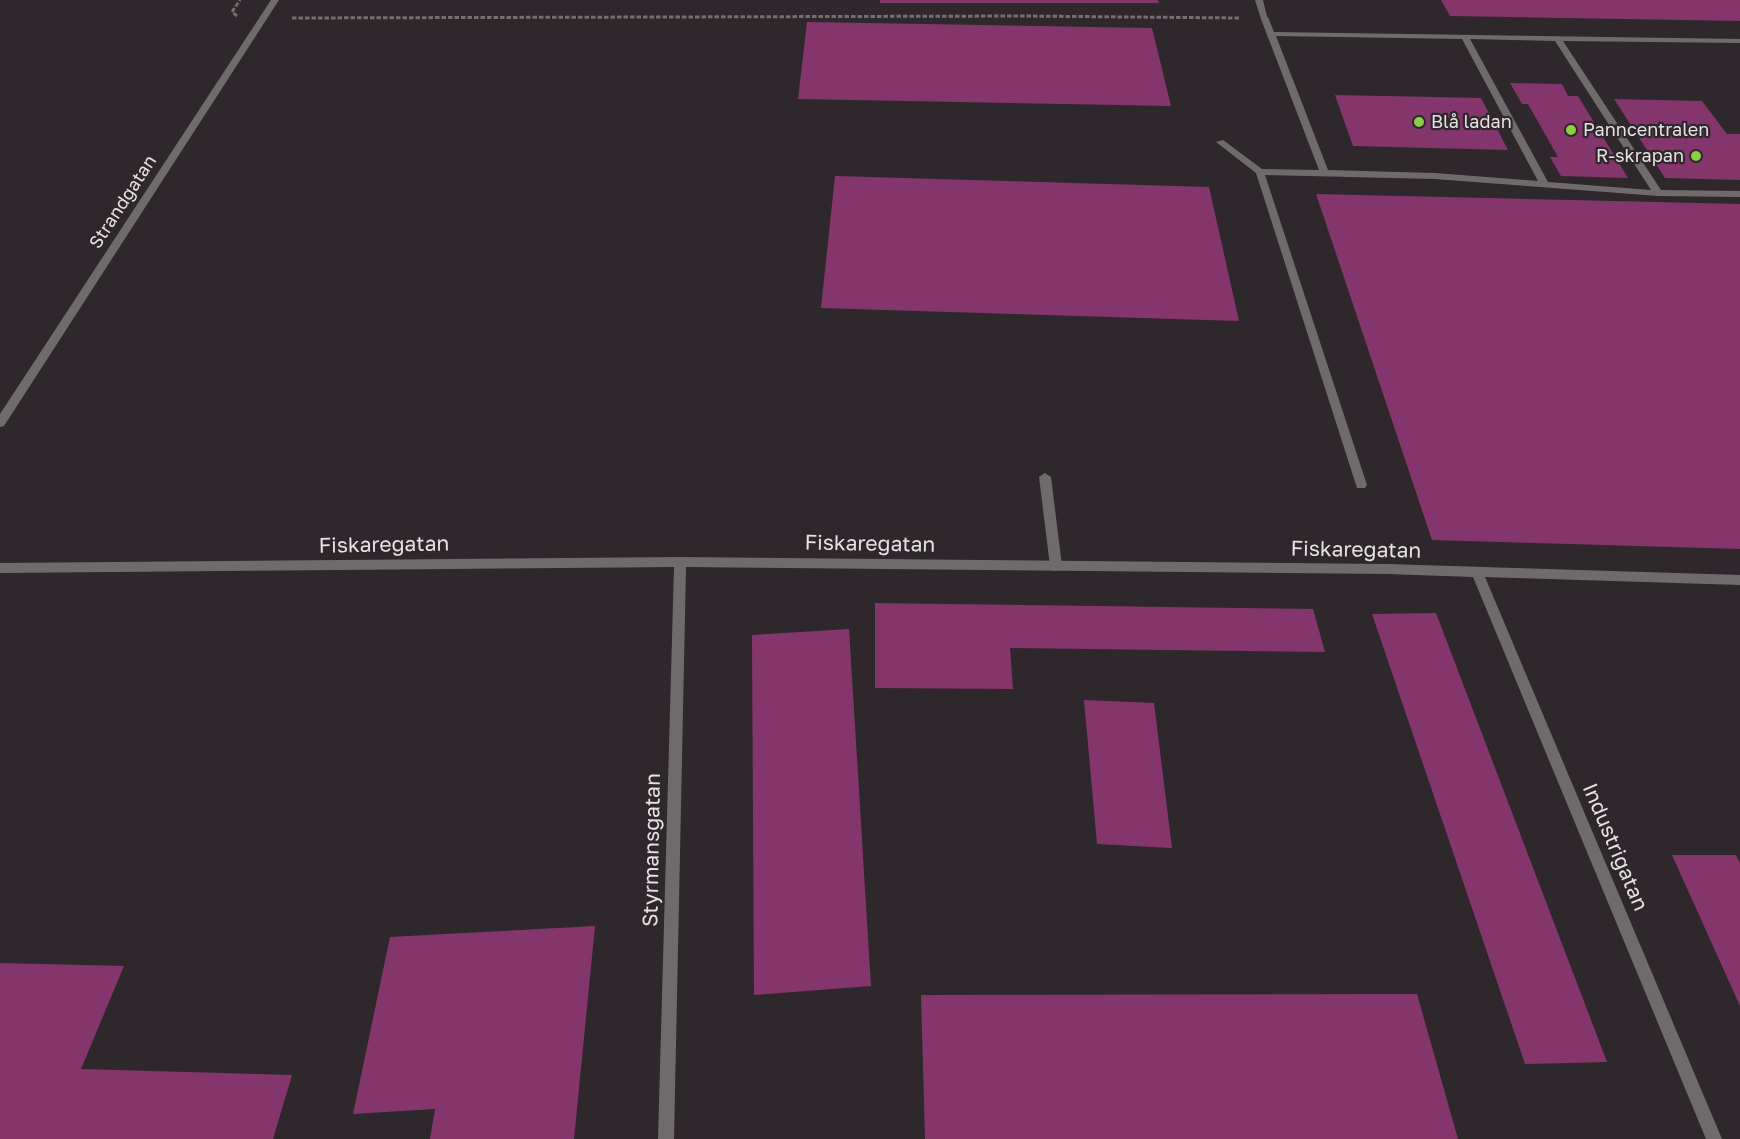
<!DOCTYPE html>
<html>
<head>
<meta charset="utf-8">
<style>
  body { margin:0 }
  canvas { display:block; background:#2e272b }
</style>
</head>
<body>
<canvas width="1740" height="1139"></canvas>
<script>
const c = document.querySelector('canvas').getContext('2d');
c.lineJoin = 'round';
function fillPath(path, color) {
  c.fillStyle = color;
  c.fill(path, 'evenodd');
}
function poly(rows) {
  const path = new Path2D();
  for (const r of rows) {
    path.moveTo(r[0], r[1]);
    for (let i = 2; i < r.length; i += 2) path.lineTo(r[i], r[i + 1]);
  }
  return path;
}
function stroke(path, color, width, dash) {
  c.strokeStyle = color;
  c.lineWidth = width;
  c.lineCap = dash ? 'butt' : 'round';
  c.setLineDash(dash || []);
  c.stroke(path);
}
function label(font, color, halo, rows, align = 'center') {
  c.font = font + ' "Golos Text",sans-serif';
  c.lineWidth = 4.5;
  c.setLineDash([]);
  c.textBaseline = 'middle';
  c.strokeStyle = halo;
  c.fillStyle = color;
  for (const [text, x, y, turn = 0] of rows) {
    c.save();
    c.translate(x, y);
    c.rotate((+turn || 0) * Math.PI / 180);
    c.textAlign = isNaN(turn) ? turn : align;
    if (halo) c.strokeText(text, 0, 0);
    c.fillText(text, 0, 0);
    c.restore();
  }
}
const building = poly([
  [880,0,1158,0,1159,3,880,3],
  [1441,0,1740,0,1740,21,1450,16],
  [807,22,1152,28,1171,106,798,99],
  [1510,83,1562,84,1568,96,1578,96,1628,178,1561,176,1550,157,1558,157,1528,104,1522,104],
  [1335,95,1481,98,1508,150,1353,146],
  [1614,99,1702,101,1727,134,1740,134,1740,180,1665,178],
  [835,176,1209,187,1239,321,821,308],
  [1316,194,1740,204,1740,549,1432,540],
  [875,603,1313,609,1325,652,1010,648,1013,689,875,688],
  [1436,613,1607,1062,1525,1064,1372,614],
  [849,629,871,986,754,995,752,635],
  [1084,700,1154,703,1172,848,1097,844],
  [1672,855,1736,855,1740,863,1740,1006],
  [595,926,574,1139,430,1139,435,1109,353,1114,390,937],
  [0,963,124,966,81,1069,292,1075,273,1139,0,1139],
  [1417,994,1458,1139,925,1139,921,995]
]);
const path = poly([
  [237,16,232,12,240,0],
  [292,18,1021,16,1241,18]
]);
const service = poly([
  [1262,17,1268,17,1274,32,1740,39,1740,43,1563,41,1661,190,1740,191,1740,197,1658,196,1435,179,1265,175,1367,485,1365,488,1357,488,1256,173,1216,142,1223,140,1262,169,1319,170,1261,19,1262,17],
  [1276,36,1462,39,1538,181,1435,173,1328,170,1276,36],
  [1470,39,1555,41,1651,190,1548,182,1470,39],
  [1045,473,1051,477,1062,566,1060,570,1056,571,1052,570,1050,566,1039,477,1045,473]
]);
const minor = poly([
  [271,0,279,0,4,426,0,427,0,414,271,0],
  [1255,0,1263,0,1268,21,1261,19,1255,0],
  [680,557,1387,564,1740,575,1740,585,1485,577,1722,1139,1706,1139,1473,577,1387,574,686,567,674,1139,658,1139,674,567,0,573,0,563,680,557]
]);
const markers = [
  [1419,122,6,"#8cce45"],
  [1571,130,6,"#8cce45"],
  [1696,156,6,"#8cce45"]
];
const farPoinames = [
  ["Blå ladan",1431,122],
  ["Panncentralen",1583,130],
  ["R-skrapan",1684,156,"right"]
];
const farStreetnames = [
  ["Strandgatan",123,202,-57]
];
const streetNames = [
  ["Fiskaregatan",870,544,1],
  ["Fiskaregatan",384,545,-1],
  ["Fiskaregatan",1356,550,1],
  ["Industrigatan",1615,847,67],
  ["Styrmansgatan",652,850,-89]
];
fillPath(building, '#84366c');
stroke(path, '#746e71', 3, [4.5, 2]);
fillPath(service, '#6f6b6d');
fillPath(minor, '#6f6b6d');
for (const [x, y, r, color] of markers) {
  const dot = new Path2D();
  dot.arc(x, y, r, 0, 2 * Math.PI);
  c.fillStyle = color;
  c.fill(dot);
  stroke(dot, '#2e272b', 2);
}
label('18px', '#e6e1e4', '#2e272b', farPoinames, 'left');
label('18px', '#e6e1e4', '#2e272b', farStreetnames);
label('21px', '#e6e1e4', '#2e272b', streetNames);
</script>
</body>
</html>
